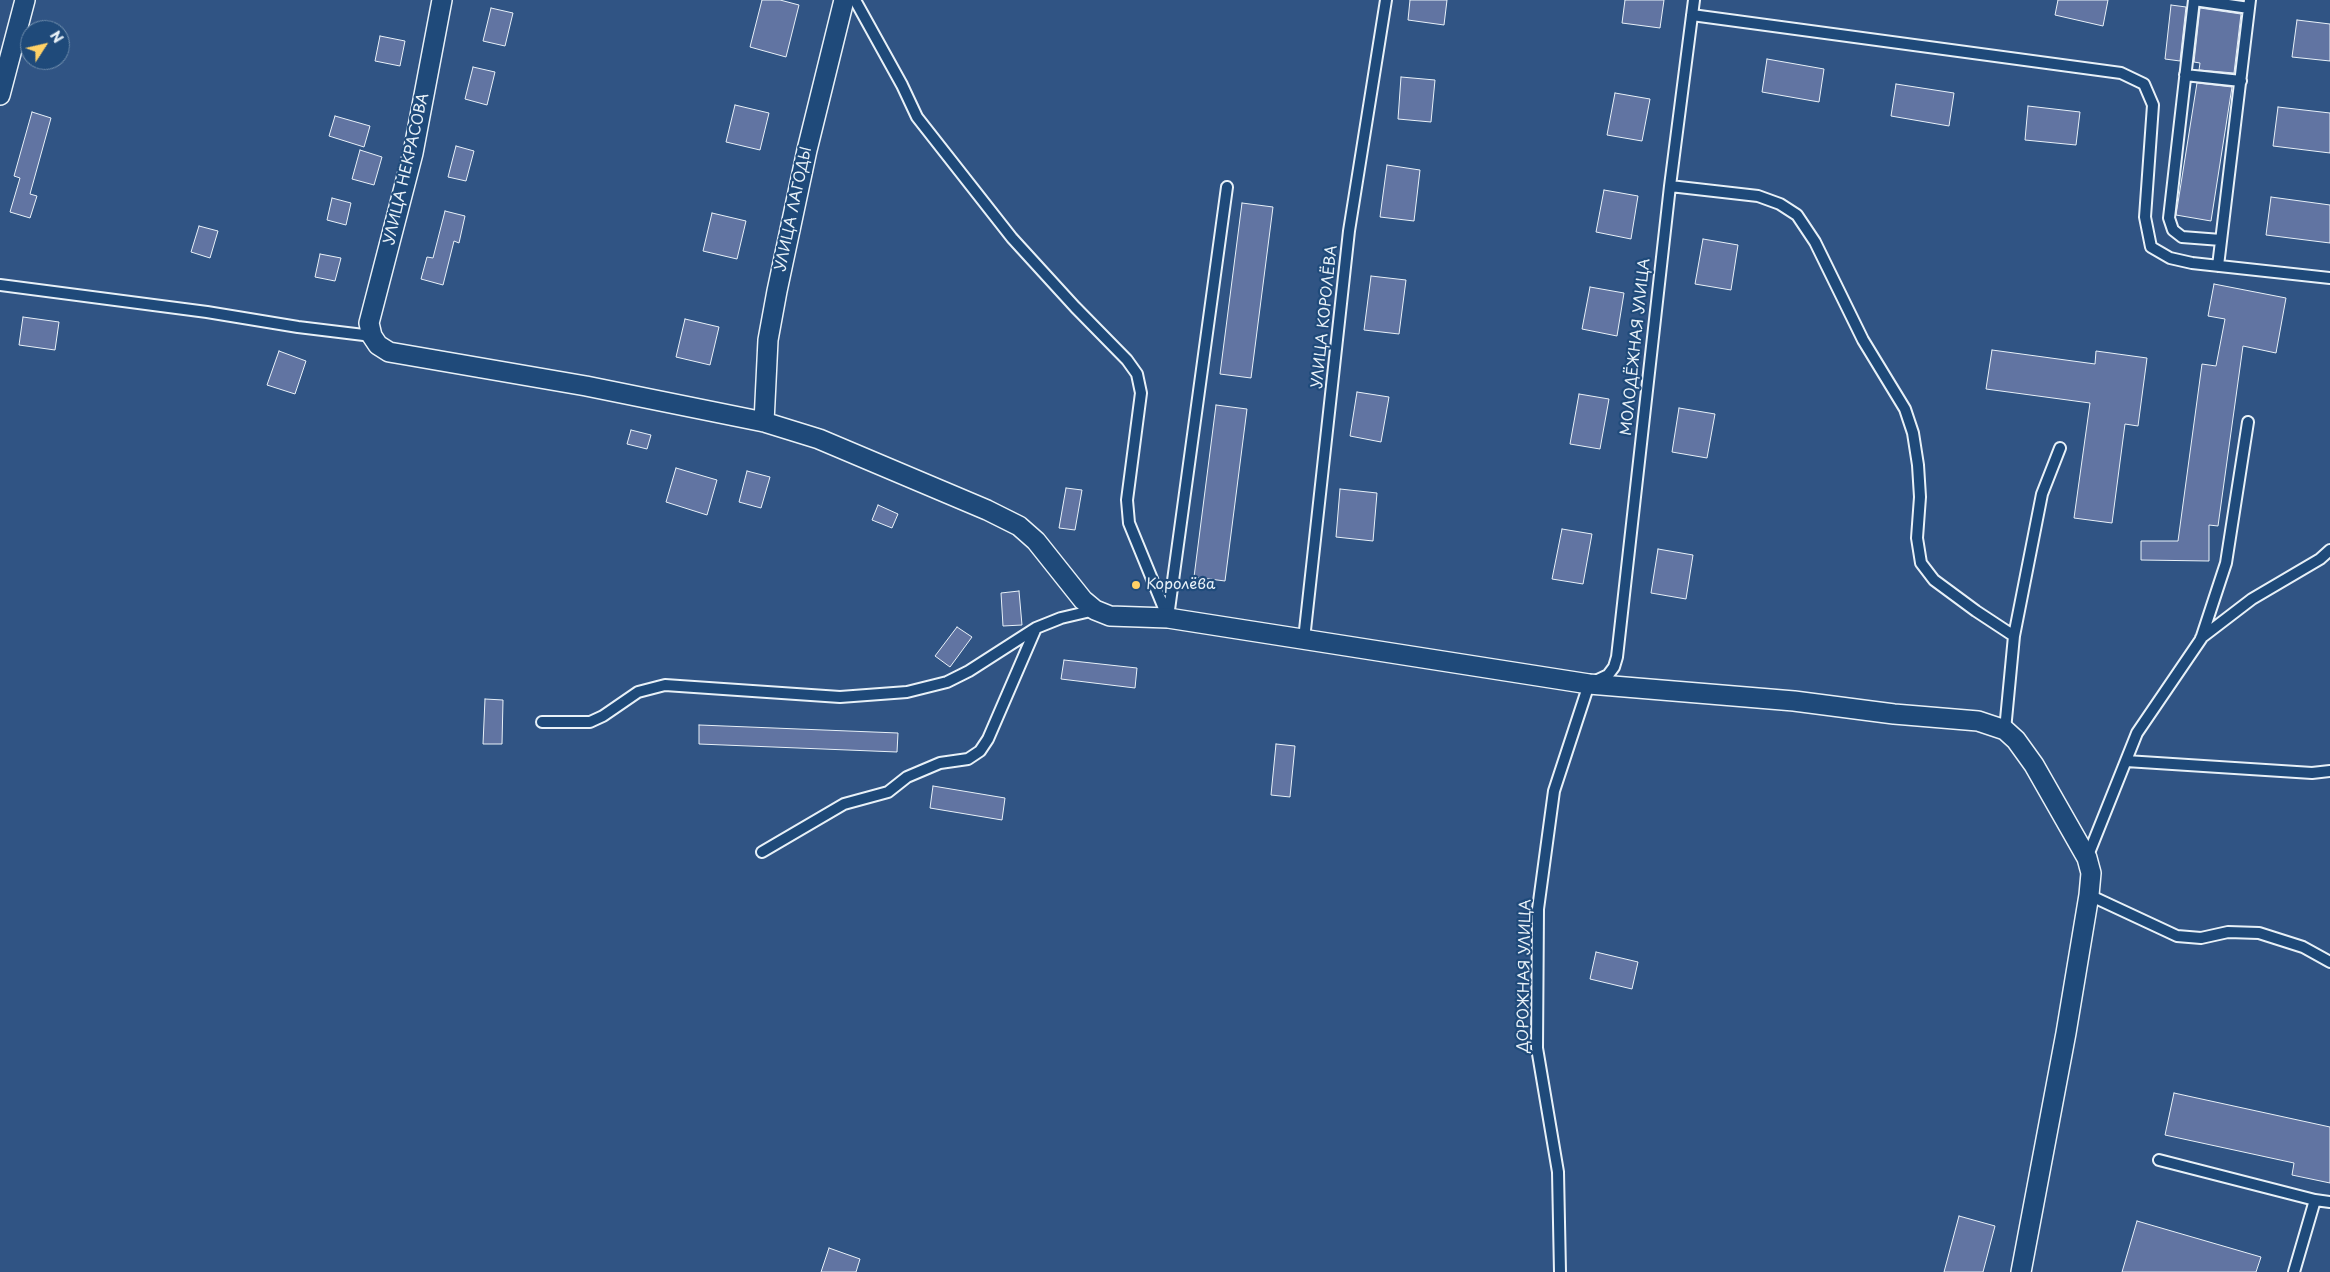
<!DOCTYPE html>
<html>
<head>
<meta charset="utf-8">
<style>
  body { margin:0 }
  #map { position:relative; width:2330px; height:1272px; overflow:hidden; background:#305484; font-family:"Playpen Sans",sans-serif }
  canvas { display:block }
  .north { position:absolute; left:20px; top:20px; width:50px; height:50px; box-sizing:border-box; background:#1f4a7a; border:1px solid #6f8dac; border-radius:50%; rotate:55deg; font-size:14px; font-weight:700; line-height:20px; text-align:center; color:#e8f1f8 }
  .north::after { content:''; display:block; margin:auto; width:18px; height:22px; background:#ffd166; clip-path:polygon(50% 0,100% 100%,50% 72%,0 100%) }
</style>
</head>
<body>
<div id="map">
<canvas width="2330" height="1272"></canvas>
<div class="north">N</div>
</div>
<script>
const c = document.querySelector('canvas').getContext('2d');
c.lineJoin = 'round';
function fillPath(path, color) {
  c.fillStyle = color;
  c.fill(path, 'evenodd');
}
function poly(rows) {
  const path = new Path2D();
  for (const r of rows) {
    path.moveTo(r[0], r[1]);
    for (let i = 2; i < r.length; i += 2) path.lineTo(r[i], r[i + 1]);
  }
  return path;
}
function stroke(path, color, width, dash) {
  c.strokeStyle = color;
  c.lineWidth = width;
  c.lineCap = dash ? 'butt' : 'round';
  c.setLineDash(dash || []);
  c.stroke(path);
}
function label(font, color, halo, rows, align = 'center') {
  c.font = font + ' "Playpen Sans",sans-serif';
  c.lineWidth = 4.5;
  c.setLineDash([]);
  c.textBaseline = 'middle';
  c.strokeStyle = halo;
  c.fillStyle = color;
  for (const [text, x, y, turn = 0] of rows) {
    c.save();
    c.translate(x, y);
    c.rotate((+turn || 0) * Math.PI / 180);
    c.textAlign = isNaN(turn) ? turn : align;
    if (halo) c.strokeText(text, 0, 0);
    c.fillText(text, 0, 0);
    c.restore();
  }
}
const building = poly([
  [762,0,780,0,799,5,786,57,750,47,762,0],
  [1410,0,1447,0,1444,25,1408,20,1410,0],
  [1625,0,1664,0,1660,28,1622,23,1625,0],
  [2058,0,2108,0,2103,26,2055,15,2058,0],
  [2171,5,2186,7,2180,61,2165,59,2171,5],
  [491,8,513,13,505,46,483,41,491,8],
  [2200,8,2241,14,2234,73,2199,70,2200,63,2194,62,2200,8],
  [2297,20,2330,24,2330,61,2292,57,2297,20],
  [380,36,405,41,400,66,375,61,380,36],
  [1767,59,1824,69,1819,102,1762,92,1767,59],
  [473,67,495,72,487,105,465,99,473,67],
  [1401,77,1435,80,1431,122,1398,119,1401,77],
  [2197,83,2232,87,2211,221,2176,215,2197,83],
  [1896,84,1954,93,1949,126,1891,116,1896,84],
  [1615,93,1650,99,1642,141,1607,135,1615,93],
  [735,105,769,113,760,150,726,142,735,105],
  [2028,106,2080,112,2076,145,2025,140,2028,106],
  [2278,107,2330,113,2330,153,2273,146,2278,107],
  [32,112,51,118,30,194,37,196,30,218,10,212,20,178,14,176,32,112],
  [335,116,370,126,364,147,329,136,335,116],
  [456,146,474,151,466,181,448,177,456,146],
  [360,150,382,157,374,185,352,179,360,150],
  [1387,165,1420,170,1414,221,1380,217,1387,165],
  [1604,190,1638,196,1631,239,1596,232,1604,190],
  [2271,197,2330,205,2330,243,2266,235,2271,197],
  [332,198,351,203,346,225,327,220,332,198],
  [1242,203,1273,207,1251,378,1220,374,1242,203],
  [445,211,465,216,459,243,454,241,443,285,421,279,427,257,433,258,445,211],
  [712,213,746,221,737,259,703,251,712,213],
  [199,226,218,231,210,258,191,252,199,226],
  [1703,239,1738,245,1731,290,1695,284,1703,239],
  [320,254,341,258,335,281,315,277,320,254],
  [1371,276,1406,280,1399,334,1364,330,1371,276],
  [2214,284,2286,298,2276,353,2243,346,2218,526,2209,525,2209,561,2141,560,2141,541,2178,541,2202,364,2216,366,2225,319,2208,316,2214,284],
  [1590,287,1624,293,1617,336,1582,329,1590,287],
  [23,317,59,322,55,350,19,345,23,317],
  [685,319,719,327,710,365,676,357,685,319],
  [1992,350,2095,364,2096,351,2147,358,2138,426,2125,424,2112,523,2074,518,2090,403,1986,389,1992,350],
  [279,351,306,361,295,394,267,385,279,351],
  [1357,392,1389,397,1381,442,1350,436,1357,392],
  [1579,394,1609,399,1600,449,1570,444,1579,394],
  [1216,405,1247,409,1225,581,1194,577,1216,405],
  [1679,408,1715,414,1707,458,1672,452,1679,408],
  [631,430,651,435,647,449,627,444,631,430],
  [676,468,717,480,707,515,666,502,676,468],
  [747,471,770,477,761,508,739,502,747,471],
  [1066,488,1082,490,1075,530,1059,528,1066,488],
  [1340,489,1377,493,1373,541,1336,537,1340,489],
  [878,505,898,514,892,528,872,520,878,505],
  [1562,529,1592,534,1583,584,1552,579,1562,529],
  [1658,549,1693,555,1686,599,1651,593,1658,549],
  [1019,591,1022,625,1003,626,1001,593,1019,591],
  [957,627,972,637,950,667,935,656,957,627],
  [1064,660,1137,668,1135,688,1061,679,1064,660],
  [485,699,503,700,502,744,483,744,485,699],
  [699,725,898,733,897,752,699,744,699,725],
  [1276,744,1295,746,1290,797,1271,795,1276,744],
  [933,786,1005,798,1002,820,930,808,933,786],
  [1596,952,1638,962,1632,989,1590,979,1596,952],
  [2174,1093,2330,1127,2330,1183,2292,1175,2294,1163,2165,1135,2174,1093],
  [1959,1216,1995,1226,1983,1272,1944,1272,1959,1216],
  [2137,1221,2261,1257,2256,1272,2122,1272,2137,1221],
  [829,1248,860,1259,856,1272,821,1272,829,1248]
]);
const lane = poly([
  [855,0,902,85,917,117,1012,238,1075,307,1127,360,1137,374,1141,393,1127,500,1129,523,1168,618],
  [2194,0,2169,218,2173,230,2182,237,2221,240],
  [2194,0,2249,8],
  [1692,15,2121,73,2144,84,2153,105,2145,217,2151,247,2170,258,2192,263,2330,278],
  [2185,75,2241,81],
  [1670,186,1758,196,1780,204,1797,215,1815,242,1863,340,1905,409,1913,433,1918,465,1920,497,1917,538,1921,563,1934,580,1976,611,2014,636],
  [2218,266,2250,0],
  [0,285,207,312,298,327,372,336],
  [1168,617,1227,187],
  [2201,638,2252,599,2320,559,2330,550],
  [1304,639,1349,231,1386,0],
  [542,722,590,722,603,716,638,692,665,685,840,697,907,692,947,682,969,671,1036,628,1061,618,1095,610],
  [2005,730,2014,636,2042,494,2060,448],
  [2126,761,2312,773,2330,771],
  [762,852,844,804,888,792,907,777,940,763,968,759,980,751,988,739,1036,628],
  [2087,858,2137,733,2201,639,2226,563,2248,422],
  [2089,895,2177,936,2201,938,2228,932,2259,933,2303,947,2330,962],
  [2159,1160,2315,1200],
  [1560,1272,1558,1172,1537,1048,1538,909,1554,791,1589,684,1608,675,1614,667,1617,657,1670,186,1694,0],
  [2294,1272,2315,1200,2330,1202]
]);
const street = poly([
  [442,0,413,153,369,323,372,336,378,345,389,352,586,386,764,422,819,439,987,510,1019,526,1036,541,1083,600,1095,610,1110,616,1168,618,1589,684,1794,701,1894,714,1978,721,2005,730,2016,740,2034,765,2087,858,2091,873,2089,895,2066,1033,2021,1272],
  [0,95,25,0],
  [764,422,768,340,777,291,807,150,844,0]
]);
const markers = [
  [1136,585,5,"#ffd166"]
];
const streetNames = [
  ["УЛИЦА НЕКРАСОВА",407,169,-77],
  ["УЛИЦА ЛАГОДЫ",794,209,-78],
  ["УЛИЦА КОРОЛЁВА",1325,317,-84],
  ["МОЛОДЁЖНАЯ УЛИЦА",1636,347,-84],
  ["ДОРОЖНАЯ УЛИЦА",1525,976,-89]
];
const poiNames = [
  ["Королёва",1146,585]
];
fillPath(building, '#6174a2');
stroke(building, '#e8f1f8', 1);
stroke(lane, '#e8f1f8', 14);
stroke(street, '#e8f1f8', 22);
stroke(lane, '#1f4a7a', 10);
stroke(street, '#1f4a7a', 19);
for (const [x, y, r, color] of markers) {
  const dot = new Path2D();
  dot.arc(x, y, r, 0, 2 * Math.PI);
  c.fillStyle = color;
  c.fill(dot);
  stroke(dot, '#1f4a7a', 2);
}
label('15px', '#e8f1f8', '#1f4a7a', streetNames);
label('15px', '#e8f1f8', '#1f4a7a', poiNames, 'left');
</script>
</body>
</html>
